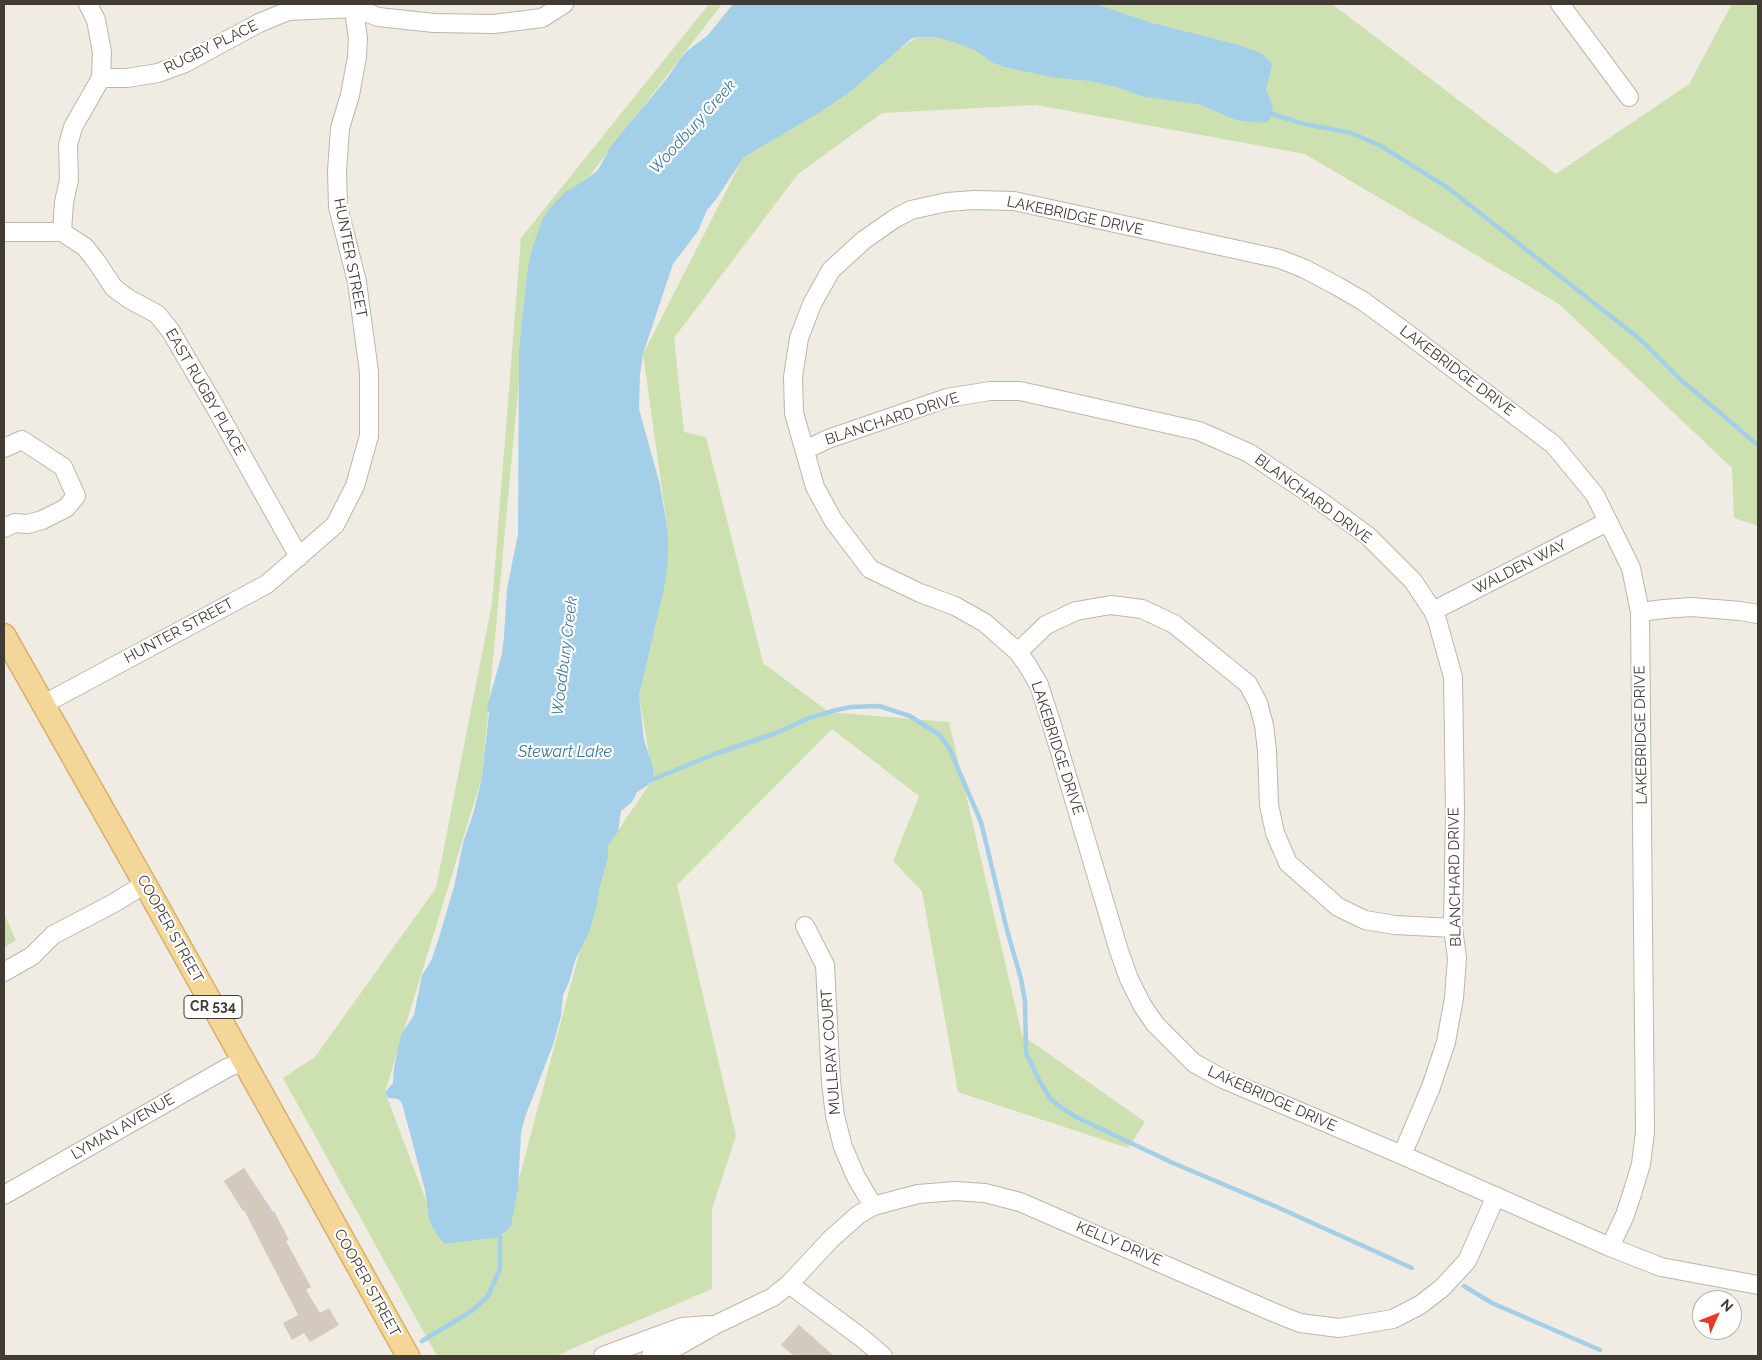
<!DOCTYPE html>
<html>
<head>
<meta charset="utf-8">
<style>
  body { margin:0 }
  #map { position:relative; width:1762px; height:1360px; overflow:hidden; background:#f0ebe3; font-family:Raleway,sans-serif }
  canvas { display:block }
  .frame { position:absolute; inset:0; border:5px solid #413b34; pointer-events:none }
  .north { position:absolute; left:1692px; top:1290px; width:50px; height:50px; box-sizing:border-box; background:#fff; border:1px solid #b3b1ae; border-radius:50%; rotate:46deg; font-size:14px; font-weight:700; line-height:20px; text-align:center; color:#413b34 }
  .north::after { content:''; display:block; margin:auto; width:18px; height:22px; background:#e43a26; clip-path:polygon(50% 0,100% 100%,50% 72%,0 100%) }
</style>
</head>
<body>
<div id="map">
<canvas width="1762" height="1360"></canvas>
<div class="frame"></div>
<div class="north">N</div>
</div>
<script>
const c = document.querySelector('canvas').getContext('2d');
c.lineJoin = 'round';
function fillPath(path, color) {
  c.fillStyle = color;
  c.fill(path, 'evenodd');
}
function poly(rows) {
  const path = new Path2D();
  for (const r of rows) {
    path.moveTo(r[0], r[1]);
    for (let i = 2; i < r.length; i += 2) path.lineTo(r[i], r[i + 1]);
  }
  return path;
}
function stroke(path, color, width, dash) {
  c.strokeStyle = color;
  c.lineWidth = width;
  c.lineCap = dash ? 'butt' : 'round';
  c.setLineDash(dash || []);
  c.stroke(path);
}
function label(font, color, halo, rows, align = 'center') {
  c.font = font + ' Raleway,sans-serif';
  c.lineWidth = 4.5;
  c.setLineDash([]);
  c.textBaseline = 'middle';
  c.strokeStyle = halo;
  c.fillStyle = color;
  for (const [text, x, y, turn = 0] of rows) {
    c.save();
    c.translate(x, y);
    c.rotate((+turn || 0) * Math.PI / 180);
    c.textAlign = isNaN(turn) ? turn : align;
    if (halo) c.strokeText(text, 0, 0);
    c.fillText(text, 0, 0);
    c.restore();
  }
}
const green = poly([
  [709,4,722,4,531,252,482,777,385,1092,441,1240,504,1235,608,845,653,779,639,695,668,533,643,354,744,156,917,37,945,4,1332,4,1556,174,1689,84,1732,4,1758,4,1758,526,1734,518,1732,468,1559,304,1305,154,1037,105,882,113,798,174,674,338,684,432,706,437,763,663,829,712,949,722,1022,1035,1145,1122,1128,1148,958,1092,922,891,893,861,919,796,832,729,677,885,736,1136,712,1209,712,1289,571,1349,557,1356,437,1356,283,1078,315,1057,436,888,492,603,521,238],
  [4,914,16,940,4,948,4,913]
]);
const water = poly([
  [733,4,1096,4,1152,23,1235,44,1261,53,1271,62,1272,66,1266,89,1272,104,1273,113,1269,120,1265,123,1236,120,1198,104,1145,97,1116,87,1090,81,1057,78,1008,68,993,63,975,50,951,41,936,37,917,37,911,39,851,91,820,112,744,157,717,198,707,210,698,231,673,264,643,354,640,375,639,409,660,485,668,533,668,556,665,584,639,695,644,740,653,767,653,779,647,786,637,792,632,802,621,811,618,832,608,845,608,857,599,890,597,905,588,935,576,958,569,982,563,995,561,1016,553,1045,525,1117,521,1133,518,1189,511,1226,500,1237,445,1244,438,1237,429,1219,425,1190,402,1103,398,1099,388,1098,385,1092,393,1083,394,1068,401,1035,414,1015,422,975,431,961,438,941,454,887,463,843,474,811,482,777,489,713,487,707,502,654,504,637,507,589,518,534,519,351,527,274,531,252,543,218,550,208,565,192,584,181,598,170,611,146,668,77,680,59,687,51,708,35]
]);
const stream = poly([
  [1268,113,1305,124,1351,133,1381,146,1448,188,1641,340,1681,380,1758,445],
  [649,781,715,754,776,733,807,719,836,710,851,707,879,706,910,716,940,735,949,748,981,822,1007,930,1021,979,1025,1001,1026,1053,1040,1082,1050,1098,1059,1106,1076,1117,1173,1163,1277,1207,1412,1268],
  [1464,1286,1492,1303,1600,1350],
  [422,1341,472,1311,488,1296,500,1269,500,1237,498,1233]
]);
const building = poly([
  [244,1168,273,1212,274,1211,289,1240,286,1241,311,1287,306,1290,320,1313,329,1308,339,1325,310,1342,304,1333,292,1340,283,1323,298,1315,244,1210,243,1211,224,1181],
  [799,1325,834,1356,794,1356,781,1345]
]);
const minor = poly([
  [1560,4,1629,97],
  [101,78,127,78,158,73,185,63,259,23,288,11,355,8,378,17,434,23,494,24,542,18,564,4],
  [4,232,62,232,64,202,69,180,68,145,73,127,101,78,102,52,96,20,88,4],
  [62,232,85,247,96,261,114,288,129,299,157,314,170,330,214,405,299,557],
  [4,448,22,440,63,467,76,496,66,508,42,520,28,524,15,523,4,528],
  [805,450,828,439,947,398,990,391,1020,391,1199,431,1249,453,1316,498,1368,536,1413,581,1433,611,1437,620,1453,677,1455,809,1453,928,1457,958,1454,998,1446,1042,1431,1087,1402,1155],
  [1433,611,1607,522],
  [1640,612,1664,609,1691,607,1740,611,1758,614],
  [1018,652,1046,625,1076,611,1111,605,1142,609,1174,624,1248,684,1258,703,1264,725,1267,751,1269,805,1275,833,1288,863,1338,907,1365,920,1395,925,1453,928],
  [44,704,267,584,335,525,355,486,369,436,369,372,357,282,338,207,337,171,340,128,350,95,357,57,358,38,353,4],
  [805,926,825,965,831,1082,835,1116,843,1147,856,1177,873,1206],
  [4,972,32,956,53,935,114,903,145,884],
  [4,1195,227,1068,244,1061],
  [1610,1247,1625,1215,1632,1194,1641,1164,1645,1132,1640,612,1631,568,1595,495,1554,445,1400,328,1363,301,1337,286,1305,269,1280,259,1014,201,974,200,947,202,911,210,894,219,864,240,831,270,812,304,799,338,793,377,794,413,815,487,833,520,870,569,920,593,955,606,985,623,1018,652,1028,666,1039,685,1051,722,1119,951,1129,979,1142,1005,1155,1024,1194,1063,1223,1079,1402,1155,1610,1247,1661,1267,1758,1285],
  [789,1284,862,1338,883,1356],
  [603,1356,682,1327,709,1325],
  [651,1356,680,1345,715,1325,773,1297,789,1284,831,1239,858,1215,873,1206,918,1194,955,1191,985,1193,1020,1202,1275,1313,1300,1323,1339,1328,1393,1319,1420,1305,1442,1288,1467,1261,1496,1196]
]);
const major = poly([
  [4,635,145,884,408,1356]
]);
const shields = [
  [213,1007,58]
];
const shieldNames = [
  ["CR 534",213,1007]
];
const streetNames = [
  ["RUGBY PLACE",211,47,-26],
  ["LAKEBRIDGE DRIVE",1075,216,12],
  ["HUNTER STREET",350,258,79],
  ["LAKEBRIDGE DRIVE",1457,371,37],
  ["EAST RUGBY PLACE",205,392,60],
  ["BLANCHARD DRIVE",892,419,-18],
  ["BLANCHARD DRIVE",1313,499,36],
  ["WALDEN WAY",1520,567,-27],
  ["HUNTER STREET",179,631,-28],
  ["LAKEBRIDGE DRIVE",1641,735,-91],
  ["LAKEBRIDGE DRIVE",1057,748,72],
  ["BLANCHARD DRIVE",1455,877,-91],
  ["COOPER STREET",170,929,61],
  ["MULLRAY COURT",831,1052,-94],
  ["LAKEBRIDGE DRIVE",1272,1099,24],
  ["LYMAN AVENUE",123,1127,-30],
  ["KELLY DRIVE",1119,1244,23],
  ["COOPER STREET",367,1283,61]
];
const waterNames = [
  ["Woodbury Creek",693,127,-48],
  ["Woodbury Creek",565,656,-83],
  ["Stewart Lake",565,752]
];
fillPath(green, '#cde1b0');
fillPath(water, '#a4cfe8');
stroke(stream, '#a4cfe8', 4.5);
fillPath(building, '#d3c9bd');
stroke(minor, '#bdb6aa', 20);
stroke(major, '#d7b16b', 25);
stroke(minor, '#fff', 18);
stroke(major, '#f4d698', 22);
for (const [x, y, w] of shields) {
  const box = new Path2D();
  box.roundRect(x - w / 2, y - 11.5, w, 23, 4);
  c.fillStyle = '#fff';
  c.fill(box);
  stroke(box, '#413b34', 1);
}
label('bold 14px', '#413b34', null, shieldNames);
label('15px', '#413b34', '#fff', streetNames);
label('italic 16px', '#397aa1', '#fff', waterNames);
</script>
</body>
</html>
